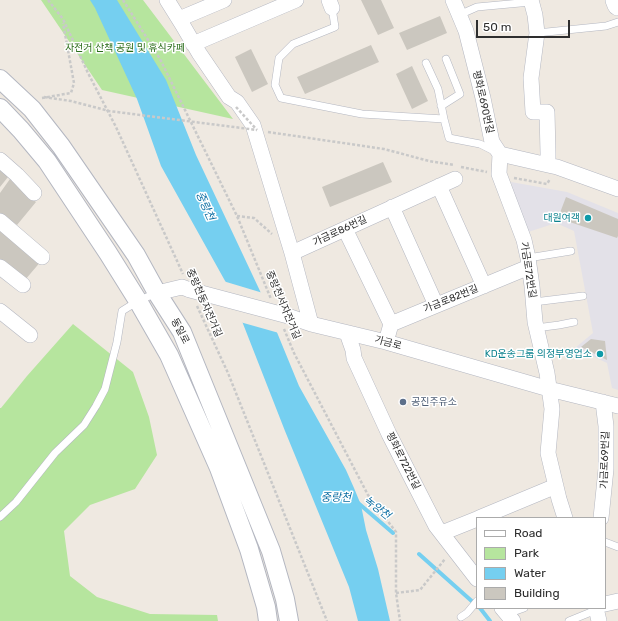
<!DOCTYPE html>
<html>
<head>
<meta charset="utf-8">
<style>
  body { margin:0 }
  #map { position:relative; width:618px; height:621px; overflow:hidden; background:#efe9e1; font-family:Rubik,sans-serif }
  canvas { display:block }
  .legend { position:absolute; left:476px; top:517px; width:130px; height:92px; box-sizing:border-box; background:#fff; border:1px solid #ababab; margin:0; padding:5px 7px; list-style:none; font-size:12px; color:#2e2e2e }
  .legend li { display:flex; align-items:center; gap:8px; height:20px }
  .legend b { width:20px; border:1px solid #ababab }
  .scale { position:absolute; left:476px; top:20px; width:94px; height:18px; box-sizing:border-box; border:2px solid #2e2e2e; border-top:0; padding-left:5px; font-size:12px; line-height:14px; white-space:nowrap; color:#2e2e2e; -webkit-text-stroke:3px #fff; paint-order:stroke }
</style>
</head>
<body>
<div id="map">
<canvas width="618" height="621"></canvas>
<ul class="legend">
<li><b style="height:5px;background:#fff"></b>Road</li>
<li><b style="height:11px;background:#b6e59e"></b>Park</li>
<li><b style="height:11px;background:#75cff0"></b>Water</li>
<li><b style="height:11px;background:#cbc7bf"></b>Building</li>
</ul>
<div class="scale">50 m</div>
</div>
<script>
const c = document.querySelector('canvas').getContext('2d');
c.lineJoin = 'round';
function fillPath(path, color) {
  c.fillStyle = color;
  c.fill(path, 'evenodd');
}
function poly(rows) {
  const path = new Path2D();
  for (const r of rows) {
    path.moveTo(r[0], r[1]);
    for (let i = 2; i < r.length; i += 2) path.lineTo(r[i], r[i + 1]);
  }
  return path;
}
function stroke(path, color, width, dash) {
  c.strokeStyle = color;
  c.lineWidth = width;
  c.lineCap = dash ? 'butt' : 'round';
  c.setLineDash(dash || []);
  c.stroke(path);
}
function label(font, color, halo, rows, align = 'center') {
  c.font = font + ' Rubik,"Noto Sans KR",sans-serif';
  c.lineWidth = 3;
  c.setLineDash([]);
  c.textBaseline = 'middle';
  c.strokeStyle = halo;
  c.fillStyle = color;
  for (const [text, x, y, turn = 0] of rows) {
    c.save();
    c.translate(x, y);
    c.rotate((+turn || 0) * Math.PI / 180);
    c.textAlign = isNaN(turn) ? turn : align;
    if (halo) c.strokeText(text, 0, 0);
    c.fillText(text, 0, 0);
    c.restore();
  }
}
const industrial = poly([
  [511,182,567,192,618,213,618,390,612,388,607,363,575,348,593,333,574,231,556,223,525,233]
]);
const green = poly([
  [41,0,143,0,233,119,102,90],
  [73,324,133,372,149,417,157,455,135,489,90,505,64,531,70,576,97,597,150,614,217,615,218,621,0,621,0,408,1,408,27,376]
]);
const water = poly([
  [90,0,117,0,166,80,196,155,260,291,299,386,346,470,354,488,361,505,366,530,378,569,390,621,358,621,349,587,285,431,229,288,161,166,137,99,95,8]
]);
const pier = poly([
  [223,281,263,293,279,333,240,322,227,289]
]);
const stream = poly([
  [357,502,393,533],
  [419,554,475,604],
  [480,608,490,621]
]);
const building = poly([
  [361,0,381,0,394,28,378,35],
  [440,16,447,33,407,50,399,33],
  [371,45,379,62,305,94,297,77],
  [251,49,268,84,252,92,235,57],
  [412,66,428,101,412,109,396,74],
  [383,162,392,182,330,207,322,187],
  [0,168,8,177,0,187],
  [10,179,36,202,17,225,0,214,0,193],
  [566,197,618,219,618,236,617,238,558,218],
  [0,223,42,260,25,280,0,263],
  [591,339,605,341,607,360,581,347]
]);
const path = poly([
  [48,0,63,19,88,73,116,127,183,274],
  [123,0,160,59,237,216,271,299],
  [42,98,71,93,74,83,63,23],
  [268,132,384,149,429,161,454,165],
  [461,167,487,172],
  [514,178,547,184,550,179],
  [237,216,254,218,272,234],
  [197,306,228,373,327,621],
  [284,329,294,353,368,495,396,532,396,593,400,621],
  [396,593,420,590,445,559]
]);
const service = poly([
  [332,8,335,27,293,44,279,58,275,85,281,98,362,114,444,119,438,89,426,63],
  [459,15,477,7,531,2],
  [537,33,606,26,618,22],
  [441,106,460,94,446,59],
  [444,119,449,138,480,144,494,151],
  [528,258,571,251],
  [534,302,583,296],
  [536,328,559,325,574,322],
  [0,517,16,502,55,453,84,425,96,406,105,389,117,342,122,311,138,301,156,293],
  [605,542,618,547],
  [507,614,524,608],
  [461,617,467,613,477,601],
  [569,621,596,610]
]);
const minor = poly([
  [167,0,182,24,199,53,229,97,237,102,253,125,292,253],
  [329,0,332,8],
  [453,0,466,31,483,98,492,142,500,154,548,165,557,167,618,189],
  [531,0,535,15,537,33,531,78,533,112,547,112,548,153,548,165],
  [179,19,224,0],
  [193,44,296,0],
  [500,154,499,174,524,240,528,258,532,286,535,322,547,373,552,409,548,453,559,499,565,518],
  [0,160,17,175,34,193],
  [439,186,484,286],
  [392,207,436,305],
  [0,221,42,257],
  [345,229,391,324],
  [0,267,23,285],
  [157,293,182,287,190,290],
  [0,311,30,335],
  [288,316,311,324,386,342,549,389,618,406],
  [311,324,292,253,455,179],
  [347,333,353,350,354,358,389,434,436,526,477,579],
  [386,342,391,324,529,267],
  [479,518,556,486],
  [601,518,606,469,606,426,603,402],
  [442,533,477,519],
  [605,604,618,601],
  [502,608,513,621],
  [596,608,599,621]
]);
const tertiary = poly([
  [0,79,32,109,61,146,136,255,157,293,182,332,271,551,285,599,289,621],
  [0,108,21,130,47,161,108,253,138,301,169,355,219,468,249,549,266,607,268,621]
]);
const secondary = poly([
  [616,0,618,5]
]);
const pathBridge = poly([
  [44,97,71,101,109,111,257,130],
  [236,107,257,130]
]);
const minorBridge = poly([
  [190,290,288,316]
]);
const markers = [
  [588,218,4,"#0f9aa8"],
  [600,354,4,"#0f9aa8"],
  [403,402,4,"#5c6f8a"]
];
const parkNames = [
  ["자전거 산책 공원 및 휴식카페",125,48]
];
const streetNames = [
  ["평화로690번길",483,102,77],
  ["가금로86번길",340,231,-25],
  ["가금로72번길",528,270,81],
  ["가금로82번길",451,299,-22],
  ["중랑천동자전거길",204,303,66],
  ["중랑천서자전거길",283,305,67],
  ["동일로",180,331,62],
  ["가금로",388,343,15],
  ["가금로69번길",605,460,-88],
  ["평화로722번길",403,461,63]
];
const cultureNames = [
  ["대원여객",580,218],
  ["KD운송그룹 의정부영업소",592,354]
];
const serviceNames = [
  ["공진주유소",411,402]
];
const waterNames = [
  ["중랑천",205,206,66],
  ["중랑천",336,498],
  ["녹양천",377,508,38]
];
fillPath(industrial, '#e3e1e8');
fillPath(green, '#b6e59e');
fillPath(water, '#75cff0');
fillPath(pier, '#efe9e1');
stroke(stream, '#75cff0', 4);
fillPath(building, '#cbc7bf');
stroke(service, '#b4b7c1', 8);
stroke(minor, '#b4b7c1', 16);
stroke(tertiary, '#b4b7c1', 20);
stroke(secondary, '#b4b7c1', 22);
stroke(path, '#c9c9c9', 2.5, [3, 2]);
stroke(service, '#fff', 7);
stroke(minor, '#fff', 15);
stroke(tertiary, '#fff', 18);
stroke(secondary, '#fff', 21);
stroke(minorBridge, '#b4b7c1', 16, []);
stroke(pathBridge, '#c9c9c9', 2.5, [3, 2]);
stroke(minorBridge, '#fff', 15);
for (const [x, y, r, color] of markers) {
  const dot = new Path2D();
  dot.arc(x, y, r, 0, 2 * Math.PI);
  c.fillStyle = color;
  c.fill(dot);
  stroke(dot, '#fff', 1.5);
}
label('10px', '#2c6e1b', '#fff', parkNames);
label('10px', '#2e2e2e', '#fff', streetNames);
label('10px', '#0d838f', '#fff', cultureNames, 'right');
label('10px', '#4e5e75', '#fff', serviceNames, 'left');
label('italic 11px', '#0d6fa3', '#fff', waterNames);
</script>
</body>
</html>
